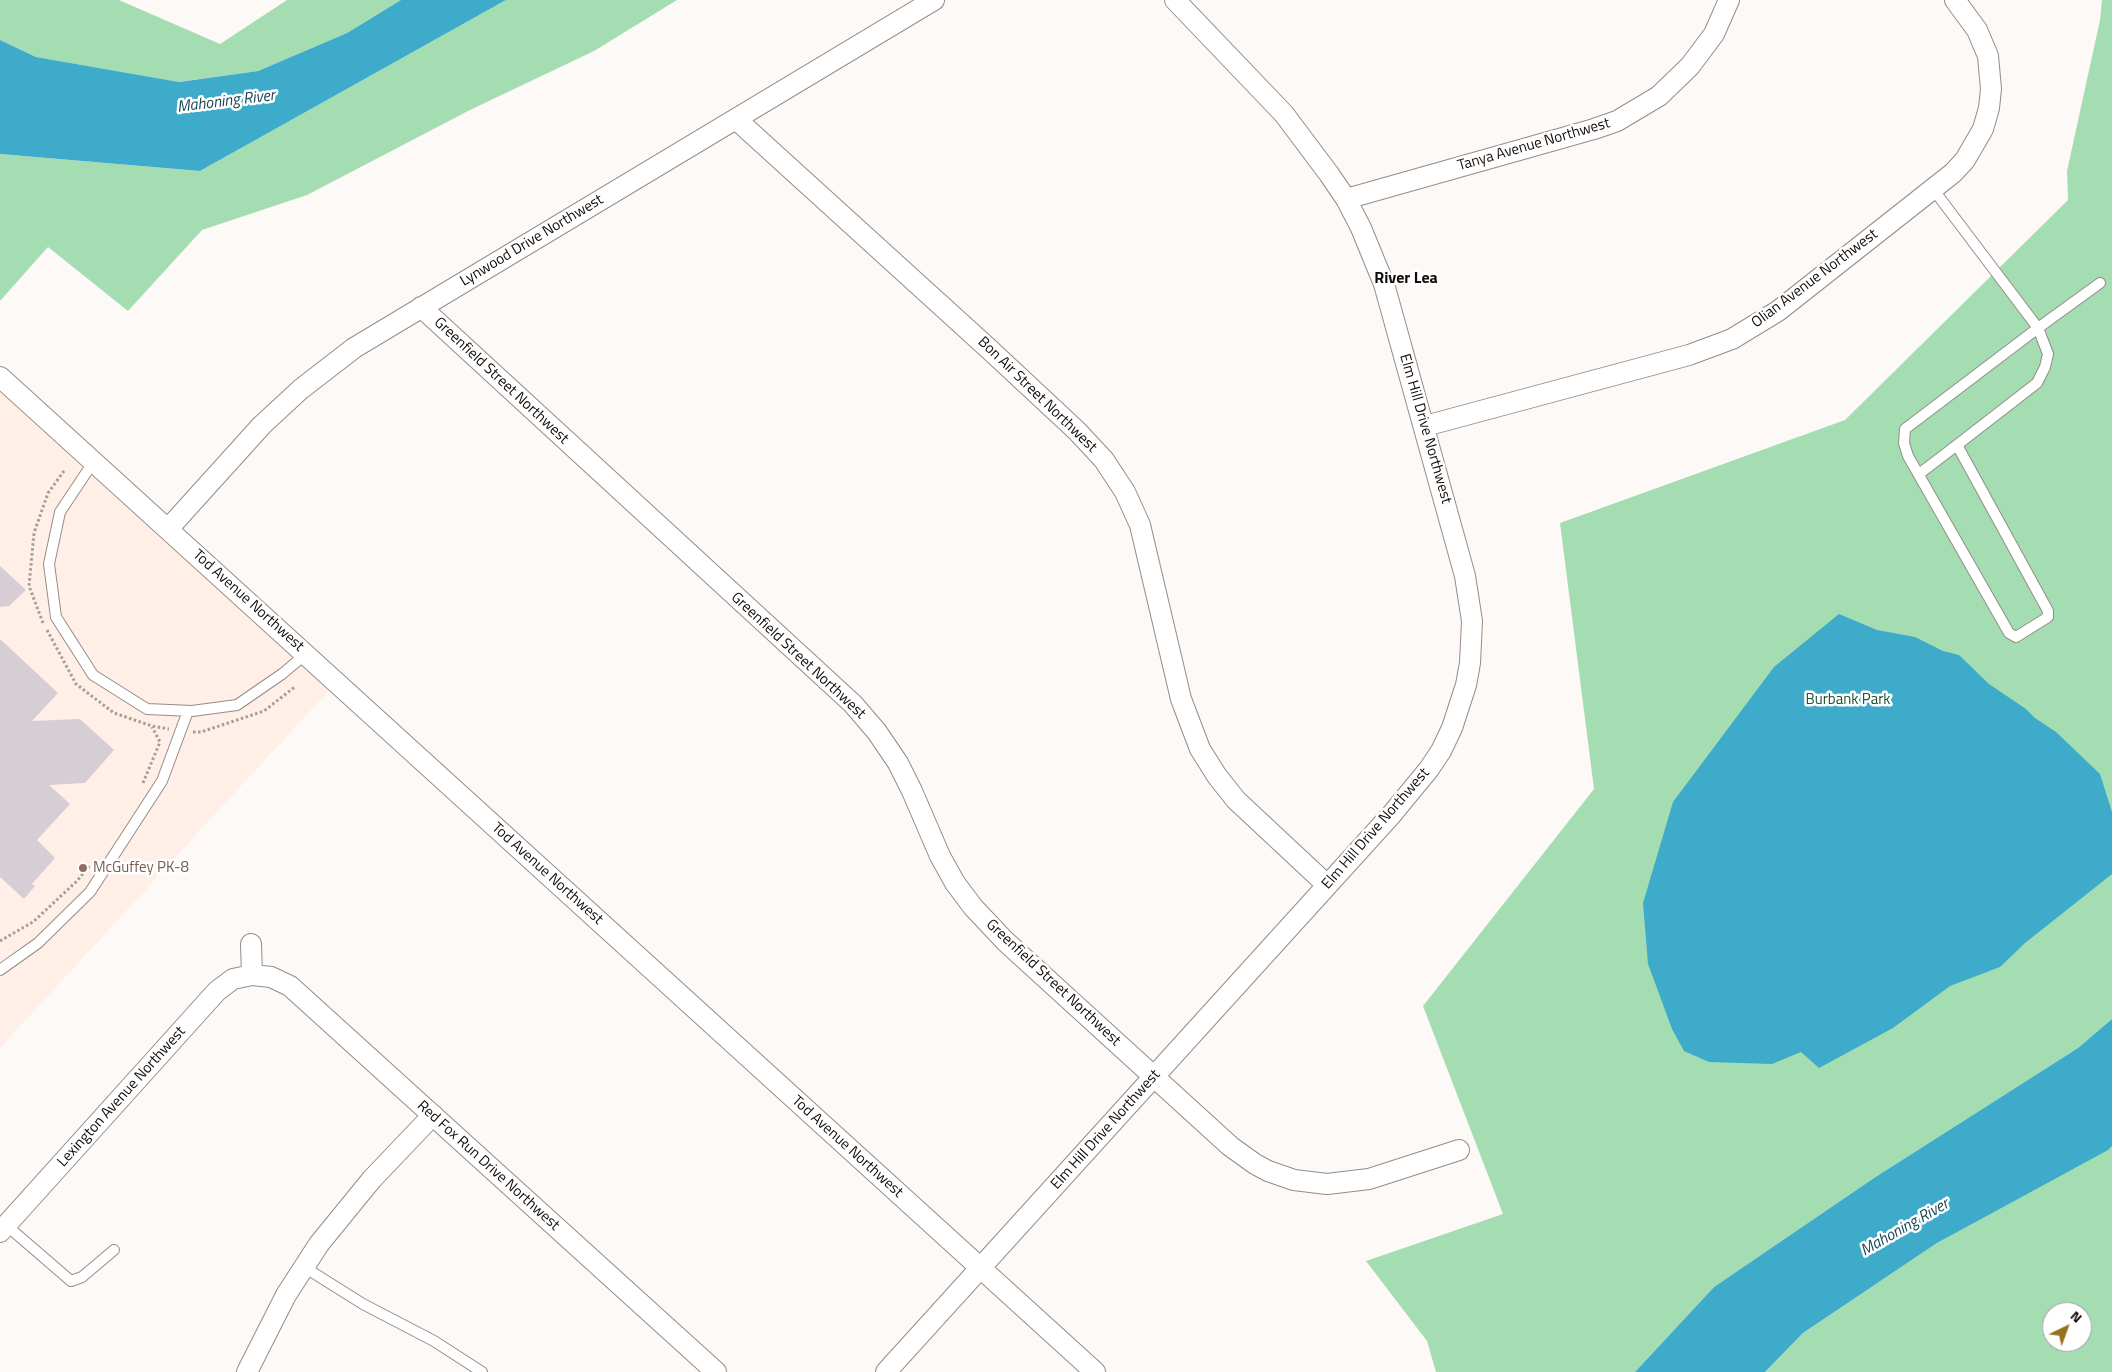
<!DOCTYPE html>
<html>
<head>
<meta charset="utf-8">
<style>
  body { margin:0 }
  #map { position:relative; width:2112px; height:1372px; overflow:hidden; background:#fdf9f6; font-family:"Titillium Web",sans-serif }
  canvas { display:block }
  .north { position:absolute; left:2042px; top:1302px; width:50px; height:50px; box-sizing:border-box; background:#fff; border:1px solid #9f9e9d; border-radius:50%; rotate:42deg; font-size:14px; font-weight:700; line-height:20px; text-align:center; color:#100c0a }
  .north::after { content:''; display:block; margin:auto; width:18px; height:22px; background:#96731b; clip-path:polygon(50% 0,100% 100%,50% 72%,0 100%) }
</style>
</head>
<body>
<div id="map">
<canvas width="2112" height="1372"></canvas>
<div class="north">N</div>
</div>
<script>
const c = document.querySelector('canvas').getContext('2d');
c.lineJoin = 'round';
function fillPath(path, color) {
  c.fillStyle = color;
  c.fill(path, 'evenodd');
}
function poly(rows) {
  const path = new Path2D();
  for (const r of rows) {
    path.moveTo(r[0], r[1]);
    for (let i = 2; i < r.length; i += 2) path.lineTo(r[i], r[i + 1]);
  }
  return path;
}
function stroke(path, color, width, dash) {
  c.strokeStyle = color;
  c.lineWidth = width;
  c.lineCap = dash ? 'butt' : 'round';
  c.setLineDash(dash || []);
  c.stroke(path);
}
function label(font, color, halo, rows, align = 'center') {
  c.font = font + ' "Titillium Web",sans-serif';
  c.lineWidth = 5;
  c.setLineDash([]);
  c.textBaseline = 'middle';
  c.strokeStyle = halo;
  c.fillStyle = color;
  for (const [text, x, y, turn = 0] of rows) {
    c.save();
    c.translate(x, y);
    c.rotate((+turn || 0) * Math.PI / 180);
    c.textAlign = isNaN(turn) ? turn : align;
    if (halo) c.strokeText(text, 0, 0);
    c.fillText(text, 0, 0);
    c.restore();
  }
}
const built = poly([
  [0,386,331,688,0,1048]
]);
const green = poly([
  [0,0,119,0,220,44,287,0,401,0,347,33,258,71,178,82,36,57,0,40],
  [506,0,677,0,594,51,470,110,307,195,202,230,128,311,48,247,0,301,0,154,200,171],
  [2102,0,2112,0,2112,1019,2078,1048,1874,1178,1714,1287,1635,1372,1436,1372,1427,1341,1366,1261,1503,1214,1423,1006,1594,789,1560,523,1845,420,2068,200,2067,171,2100,20],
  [2112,1146,2112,1372,1765,1372,1803,1333,1937,1243],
  [2052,1312,2082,1312,2082,1342,2052,1342]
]);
const water = poly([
  [401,0,506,0,200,171,0,154,0,40,36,57,179,82,258,71,347,33],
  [1839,614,1877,630,1915,637,1943,651,1959,655,1989,684,2026,709,2035,718,2056,732,2100,774,2112,812,2112,874,2025,943,2000,967,1950,986,1893,1028,1819,1068,1801,1052,1772,1064,1709,1062,1684,1051,1672,1029,1648,964,1643,903,1673,802,1774,667],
  [2112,1019,2112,1146,2108,1150,1937,1243,1803,1333,1765,1372,1635,1372,1714,1287,1874,1178,2078,1048]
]);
const building = poly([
  [0,566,26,590,9,606,0,607],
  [0,639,58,693,32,721,80,719,114,750,85,783,49,785,70,804,37,840,55,858,32,884,35,886,24,899,0,877]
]);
const path = poly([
  [43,623,29,586,34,533,48,493,64,471],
  [47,630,76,684,114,713,152,726,169,729],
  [193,732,201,732,264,711,296,686],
  [143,783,160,742,152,727],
  [0,941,33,922,77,881,90,865]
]);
const lane = poly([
  [1933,189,2038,328,2048,354,2045,367,2037,383,1957,445,2048,611,2048,617,2016,637,2009,633,1908,456,1904,443,1905,429,2038,328,2100,283],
  [94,461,60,512,49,564,56,617,93,675,147,709,192,711,237,705,282,674,306,654],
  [1919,474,1957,445],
  [0,970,38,943,90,892,162,781,188,711],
  [6,1225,71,1281,82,1277,114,1250],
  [304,1267,363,1304,434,1341,482,1372]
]);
const street = poly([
  [737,120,989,349,1077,431,1104,460,1125,492,1140,525,1181,699,1200,749,1217,776,1236,800,1327,885],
  [1346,199,1594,129,1617,121,1659,96,1690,66,1714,34,1729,0],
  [421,307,853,704,877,732,898,763,912,791,940,856,955,883,973,907,1005,941,1230,1146,1255,1164,1268,1171,1294,1180,1327,1184,1369,1179,1459,1150],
  [0,377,1095,1372],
  [1425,426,1689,355,1732,339,1778,311,1953,173,1965,160,1983,129,1989,108,1991,89,1988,56,1977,30,1955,0],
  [168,529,262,425,301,389,354,348,934,0],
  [251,944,252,975],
  [0,1232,217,991,233,979,252,975,271,977,290,986,716,1372],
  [247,1372,286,1295,319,1244,372,1179,433,1115],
  [886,1372,1392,814,1429,769,1441,751,1452,728,1466,685,1470,663,1472,621,1465,576,1384,284,1361,228,1346,199,1329,174,1284,114,1175,0]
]);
const markers = [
  [83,868,5,"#8d6e63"]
];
const streetNames = [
  ["Tanya Avenue Northwest",1534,145,-16],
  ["Lynwood Drive Northwest",532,241,-31],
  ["Olian Avenue Northwest",1815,279,-37],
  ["Greenfield Street Northwest",501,381,43],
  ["Bon Air Street Northwest",1037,395,44],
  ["Elm Hill Drive Northwest",1425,429,74],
  ["Tod Avenue Northwest",248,601,42],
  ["Greenfield Street Northwest",798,656,43],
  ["Elm Hill Drive Northwest",1376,829,-49],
  ["Tod Avenue Northwest",547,874,42],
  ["Greenfield Street Northwest",1053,983,43],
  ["Lexington Avenue Northwest",122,1097,-48],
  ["Elm Hill Drive Northwest",1106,1130,-48],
  ["Tod Avenue Northwest",847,1147,42],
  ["Red Fox Run Drive Northwest",488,1166,42]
];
const parkNames = [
  ["Burbank Park",1848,700]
];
const educationNames = [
  ["McGuffey PK-8",93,868]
];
const waterNames = [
  ["Mahoning River",226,102,-7],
  ["Mahoning River",1905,1228,-30]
];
const neighbourhoodNames = [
  ["River Lea",1406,279]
];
fillPath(built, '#ffefe7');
fillPath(green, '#a5ddb3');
fillPath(water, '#3dabc9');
fillPath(building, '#d6cdd5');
stroke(lane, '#968c86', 12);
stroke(street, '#968c86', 22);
stroke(path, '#a29e9b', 3, [2.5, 2.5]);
stroke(lane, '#fff', 10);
stroke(street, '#fff', 20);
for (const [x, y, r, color] of markers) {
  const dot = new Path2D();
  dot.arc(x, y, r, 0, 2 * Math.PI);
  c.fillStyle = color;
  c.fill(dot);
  stroke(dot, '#fff', 2);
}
label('15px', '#100c0a', '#fff', streetNames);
label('15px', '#1d5330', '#fff', parkNames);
label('15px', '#785e54', '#fff', educationNames, 'left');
label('italic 16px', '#184754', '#fff', waterNames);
label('bold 16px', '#100c0a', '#fff', neighbourhoodNames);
</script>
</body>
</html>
